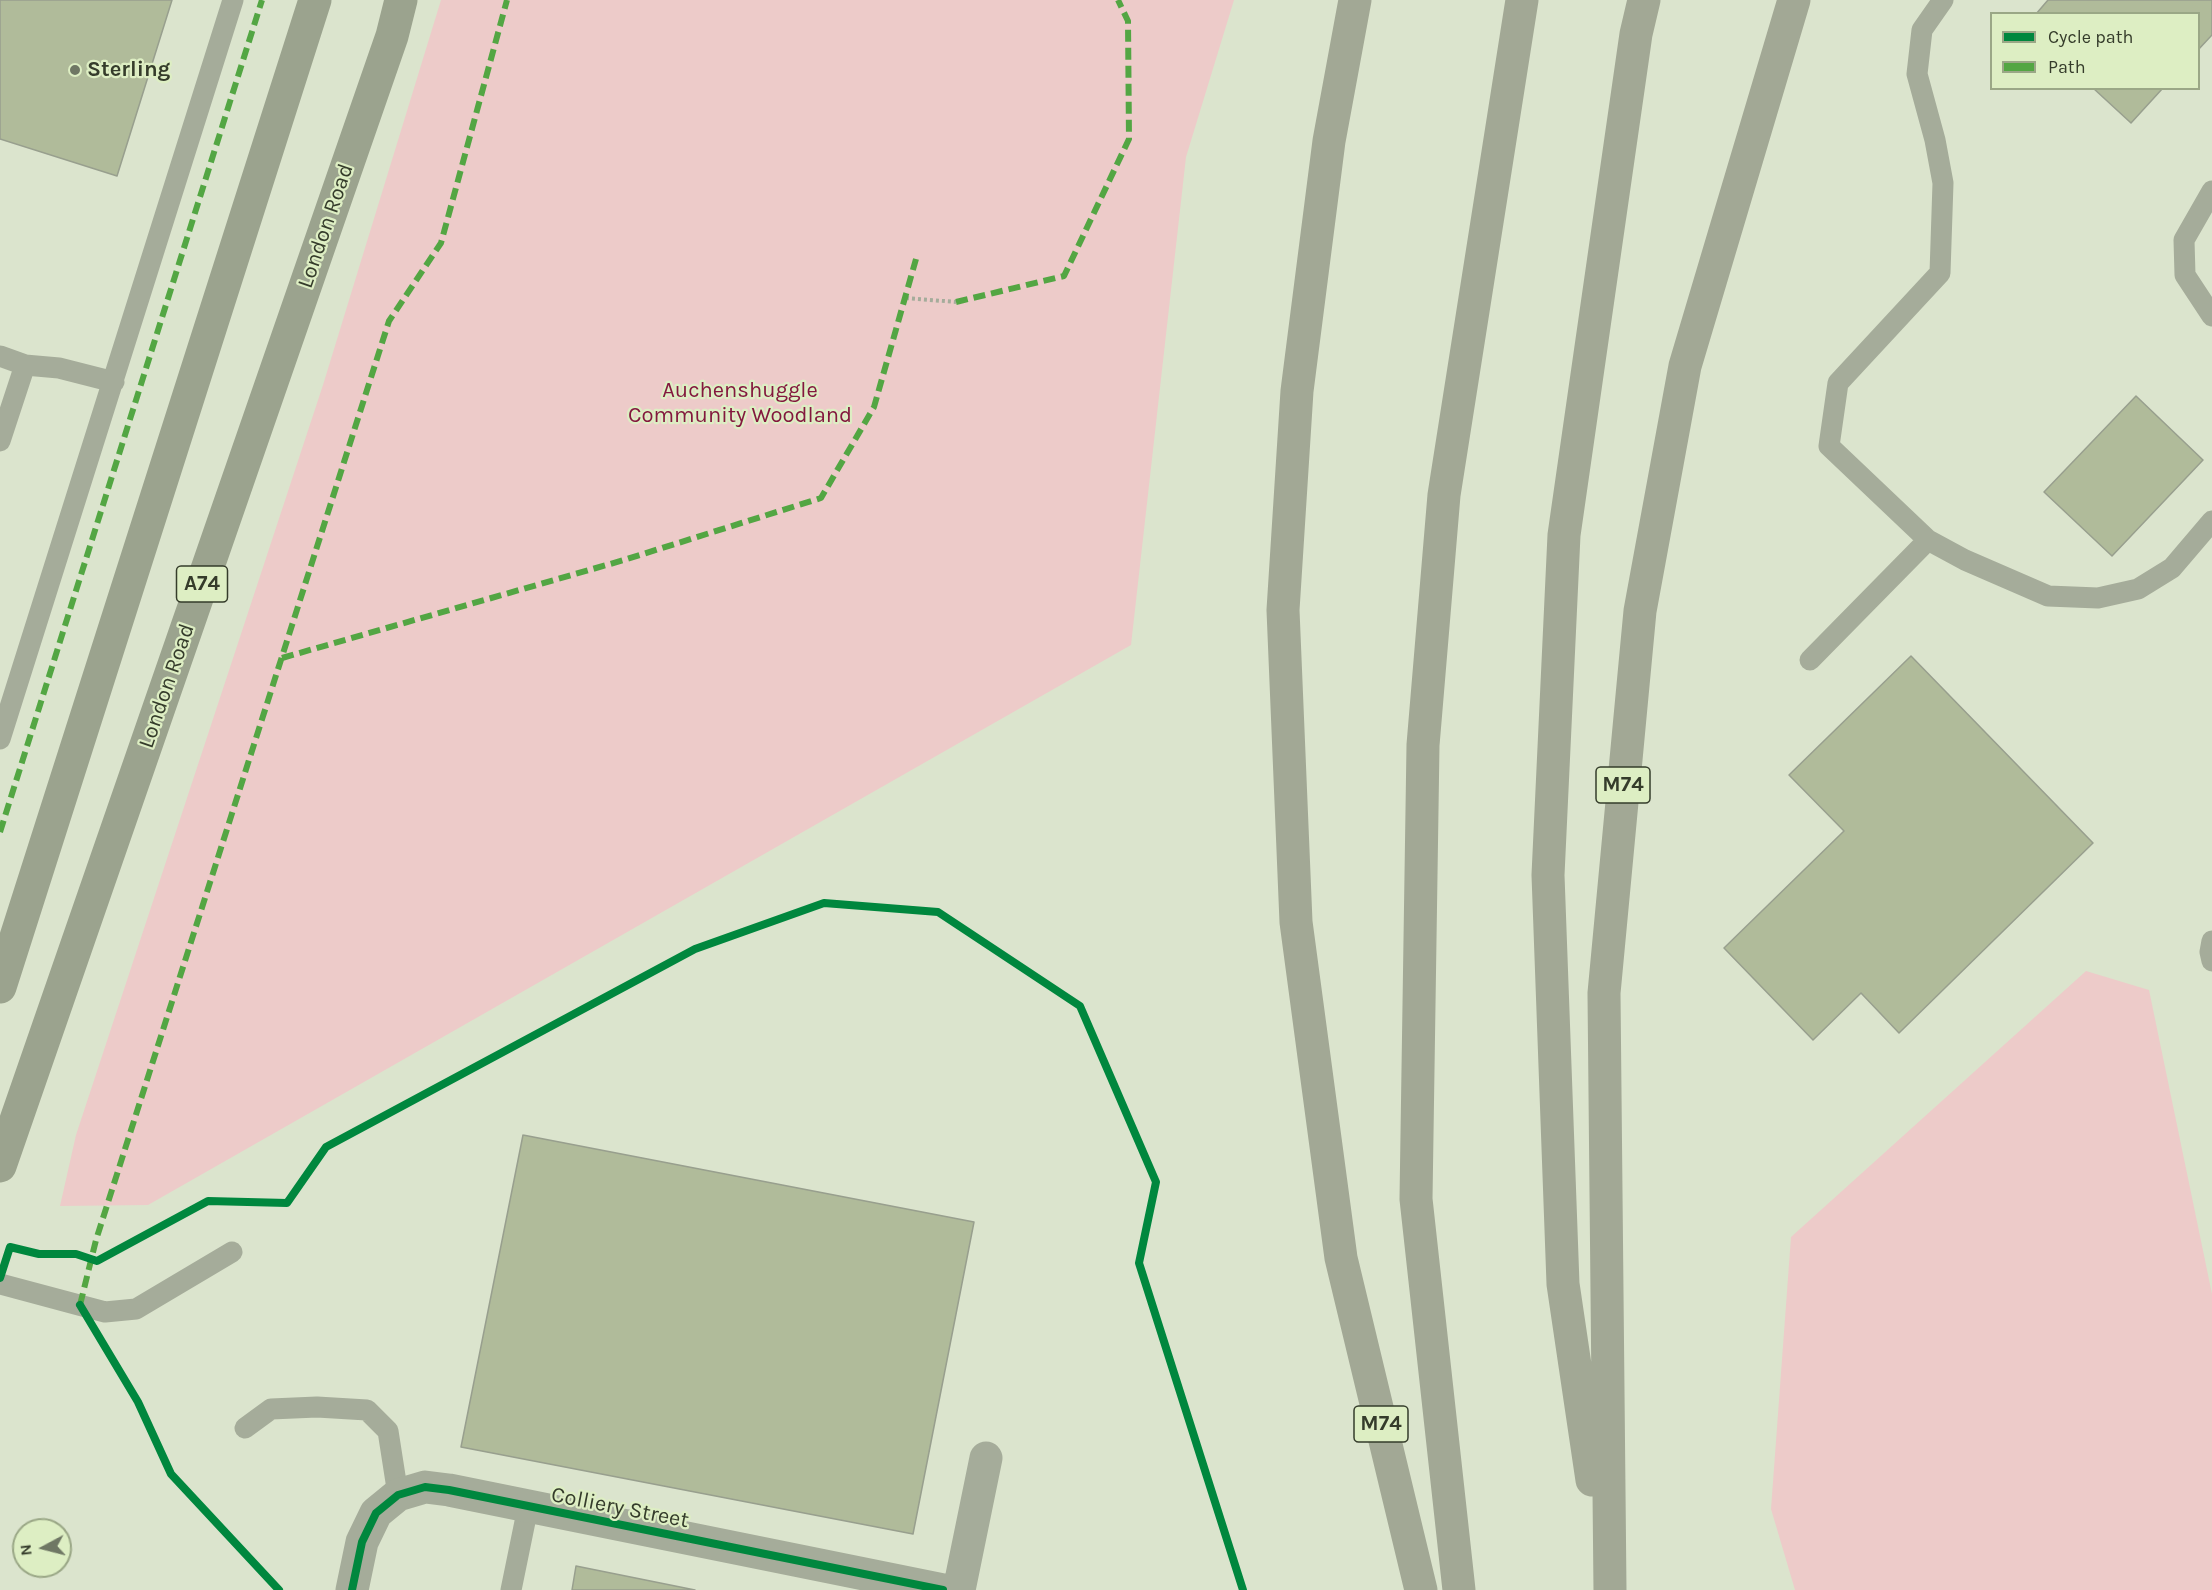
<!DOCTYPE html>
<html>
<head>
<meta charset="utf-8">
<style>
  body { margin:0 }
  #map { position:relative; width:2212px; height:1590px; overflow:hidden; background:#dbe4cd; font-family:Karla,sans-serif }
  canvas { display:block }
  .legend { position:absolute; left:1990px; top:12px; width:210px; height:78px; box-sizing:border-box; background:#ddeec3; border:2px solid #9aa786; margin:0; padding:8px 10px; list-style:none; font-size:18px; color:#353c2b }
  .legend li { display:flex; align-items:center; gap:12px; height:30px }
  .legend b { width:30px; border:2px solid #9aa786 }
  .north { position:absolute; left:12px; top:1518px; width:60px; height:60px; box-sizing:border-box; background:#ddeec3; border:2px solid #9aa786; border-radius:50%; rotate:263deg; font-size:16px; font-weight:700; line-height:24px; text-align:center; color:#353c2b }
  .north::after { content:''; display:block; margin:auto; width:21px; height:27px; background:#6f7764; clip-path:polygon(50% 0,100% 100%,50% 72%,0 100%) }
</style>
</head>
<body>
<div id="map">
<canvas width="2212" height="1590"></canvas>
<ul class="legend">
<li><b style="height:8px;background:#00873e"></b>Cycle path</li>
<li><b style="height:8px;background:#53a643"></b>Path</li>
</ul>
<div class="north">N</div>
</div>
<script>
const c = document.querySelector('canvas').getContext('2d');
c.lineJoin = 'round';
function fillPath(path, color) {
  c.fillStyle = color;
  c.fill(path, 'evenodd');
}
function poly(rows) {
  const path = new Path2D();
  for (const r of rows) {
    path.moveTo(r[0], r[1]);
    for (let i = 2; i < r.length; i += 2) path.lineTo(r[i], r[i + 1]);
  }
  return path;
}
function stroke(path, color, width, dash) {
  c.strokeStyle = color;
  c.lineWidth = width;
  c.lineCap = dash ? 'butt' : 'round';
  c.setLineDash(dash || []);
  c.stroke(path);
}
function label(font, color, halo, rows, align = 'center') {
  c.font = font + ' Karla,sans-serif';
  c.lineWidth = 4.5;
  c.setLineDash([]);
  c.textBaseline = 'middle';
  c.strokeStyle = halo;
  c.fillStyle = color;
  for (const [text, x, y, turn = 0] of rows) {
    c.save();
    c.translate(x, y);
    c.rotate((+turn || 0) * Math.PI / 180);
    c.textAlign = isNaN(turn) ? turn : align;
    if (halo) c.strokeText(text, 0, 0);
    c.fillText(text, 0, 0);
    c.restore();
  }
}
const green = poly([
  [441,0,1234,0,1186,157,1131,645,148,1205,60,1206,76,1135,323,385],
  [2086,971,2149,990,2212,1294,2212,1590,1795,1590,1771,1509,1791,1237]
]);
const building = poly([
  [0,0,172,0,117,176,0,139,0,0],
  [2048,0,2212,0,2212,35,2198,50,2198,14,2036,14,2048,0],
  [2093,88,2163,88,2131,123,2093,88],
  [2136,396,2203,460,2112,556,2044,492,2136,396],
  [1911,656,2093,843,1899,1033,1861,993,1813,1040,1724,948,1844,831,1789,775,1911,656],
  [523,1135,974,1222,913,1534,461,1447,523,1135],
  [576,1566,695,1590,572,1590,576,1566]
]);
const path = poly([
  [906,298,956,302]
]);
const service = poly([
  [2212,191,2184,240,2185,275,2212,316],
  [0,356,25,365],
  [0,441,25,365,59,368,114,382],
  [1928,540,1965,560,2048,596,2098,598,2138,589,2172,568,2212,521],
  [1810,660,1928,540,1829,446,1838,383,1940,273,1943,183,1935,140,1917,74,1922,30,1943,0],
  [0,739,233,0],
  [2212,941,2210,952,2212,961],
  [0,1284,105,1312,136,1309,232,1252],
  [245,1428,271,1409,317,1407,367,1410,388,1431,398,1495],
  [511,1590,528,1507]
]);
const minor = poly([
  [352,1590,362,1542,376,1513,398,1495,425,1487,449,1490,943,1590],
  [959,1590,986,1458]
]);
const primary = poly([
  [0,987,315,0],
  [0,1166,392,36,401,0]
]);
const motorway = poly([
  [1355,0,1329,141,1297,391,1283,610,1296,922,1341,1258,1421,1590],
  [1592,1480,1563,1284,1548,875,1564,535,1636,34,1644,0],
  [1459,1590,1416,1199,1423,745,1444,495,1522,0],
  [1610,1590,1604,993,1640,611,1685,366,1794,0]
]);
const quiet = poly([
  [956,302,1064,276,1129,139,1128,21,1118,0],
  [282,658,624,560,821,498,874,407,916,259],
  [0,832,262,0],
  [80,1305,96,1240,389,321,441,243,507,0]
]);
const cycleway = poly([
  [0,1278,10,1247,39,1254,76,1254,97,1261,208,1201,287,1203,326,1147,695,949,824,903,938,912,1080,1006,1156,1182,1139,1263,1243,1590],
  [80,1305,138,1402,171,1474,279,1590],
  [352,1590,362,1542,376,1513,398,1495,425,1487,449,1490,943,1590]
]);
const markers = [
  [75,70,6,"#6f7764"]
];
const shields = [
  [202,584,51],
  [1623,785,54],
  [1381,1424,54]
];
const shieldNames = [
  ["A74",202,584],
  ["M74",1623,785],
  ["M74",1381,1424]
];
const poiNames = [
  ["Sterling",87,70]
];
const streetNames = [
  ["London Road",326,226,-71],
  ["London Road",167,686,-71],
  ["Colliery Street",620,1508,11]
];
const parkNames = [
  ["Auchenshuggle",740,391],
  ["Community Woodland",740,416]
];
fillPath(green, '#edcbc9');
fillPath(building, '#b0bb9a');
stroke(building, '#989f8e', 1.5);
stroke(path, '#a5ac9b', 4, [3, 3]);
stroke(service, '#a5ac9a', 21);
stroke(minor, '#a5ac9a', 33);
stroke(primary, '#9ba38e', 33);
stroke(motorway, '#a2a895', 33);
stroke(quiet, '#53a643', 6, [12, 6]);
stroke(cycleway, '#00873e', 8);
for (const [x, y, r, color] of markers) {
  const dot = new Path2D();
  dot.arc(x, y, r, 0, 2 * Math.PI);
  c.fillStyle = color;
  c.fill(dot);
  stroke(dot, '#ddeec3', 2);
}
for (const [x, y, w] of shields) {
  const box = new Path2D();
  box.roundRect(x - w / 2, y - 18, w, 36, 4.5);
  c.fillStyle = '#ddeec3';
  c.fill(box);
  stroke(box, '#353c2b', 1.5);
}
label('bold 21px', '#353c2b', null, shieldNames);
label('bold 22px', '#353c2b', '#ddeec3', poiNames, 'left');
label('22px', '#353c2b', '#ddeec3', streetNames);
label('22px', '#83183e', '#ddeec3', parkNames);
</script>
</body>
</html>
